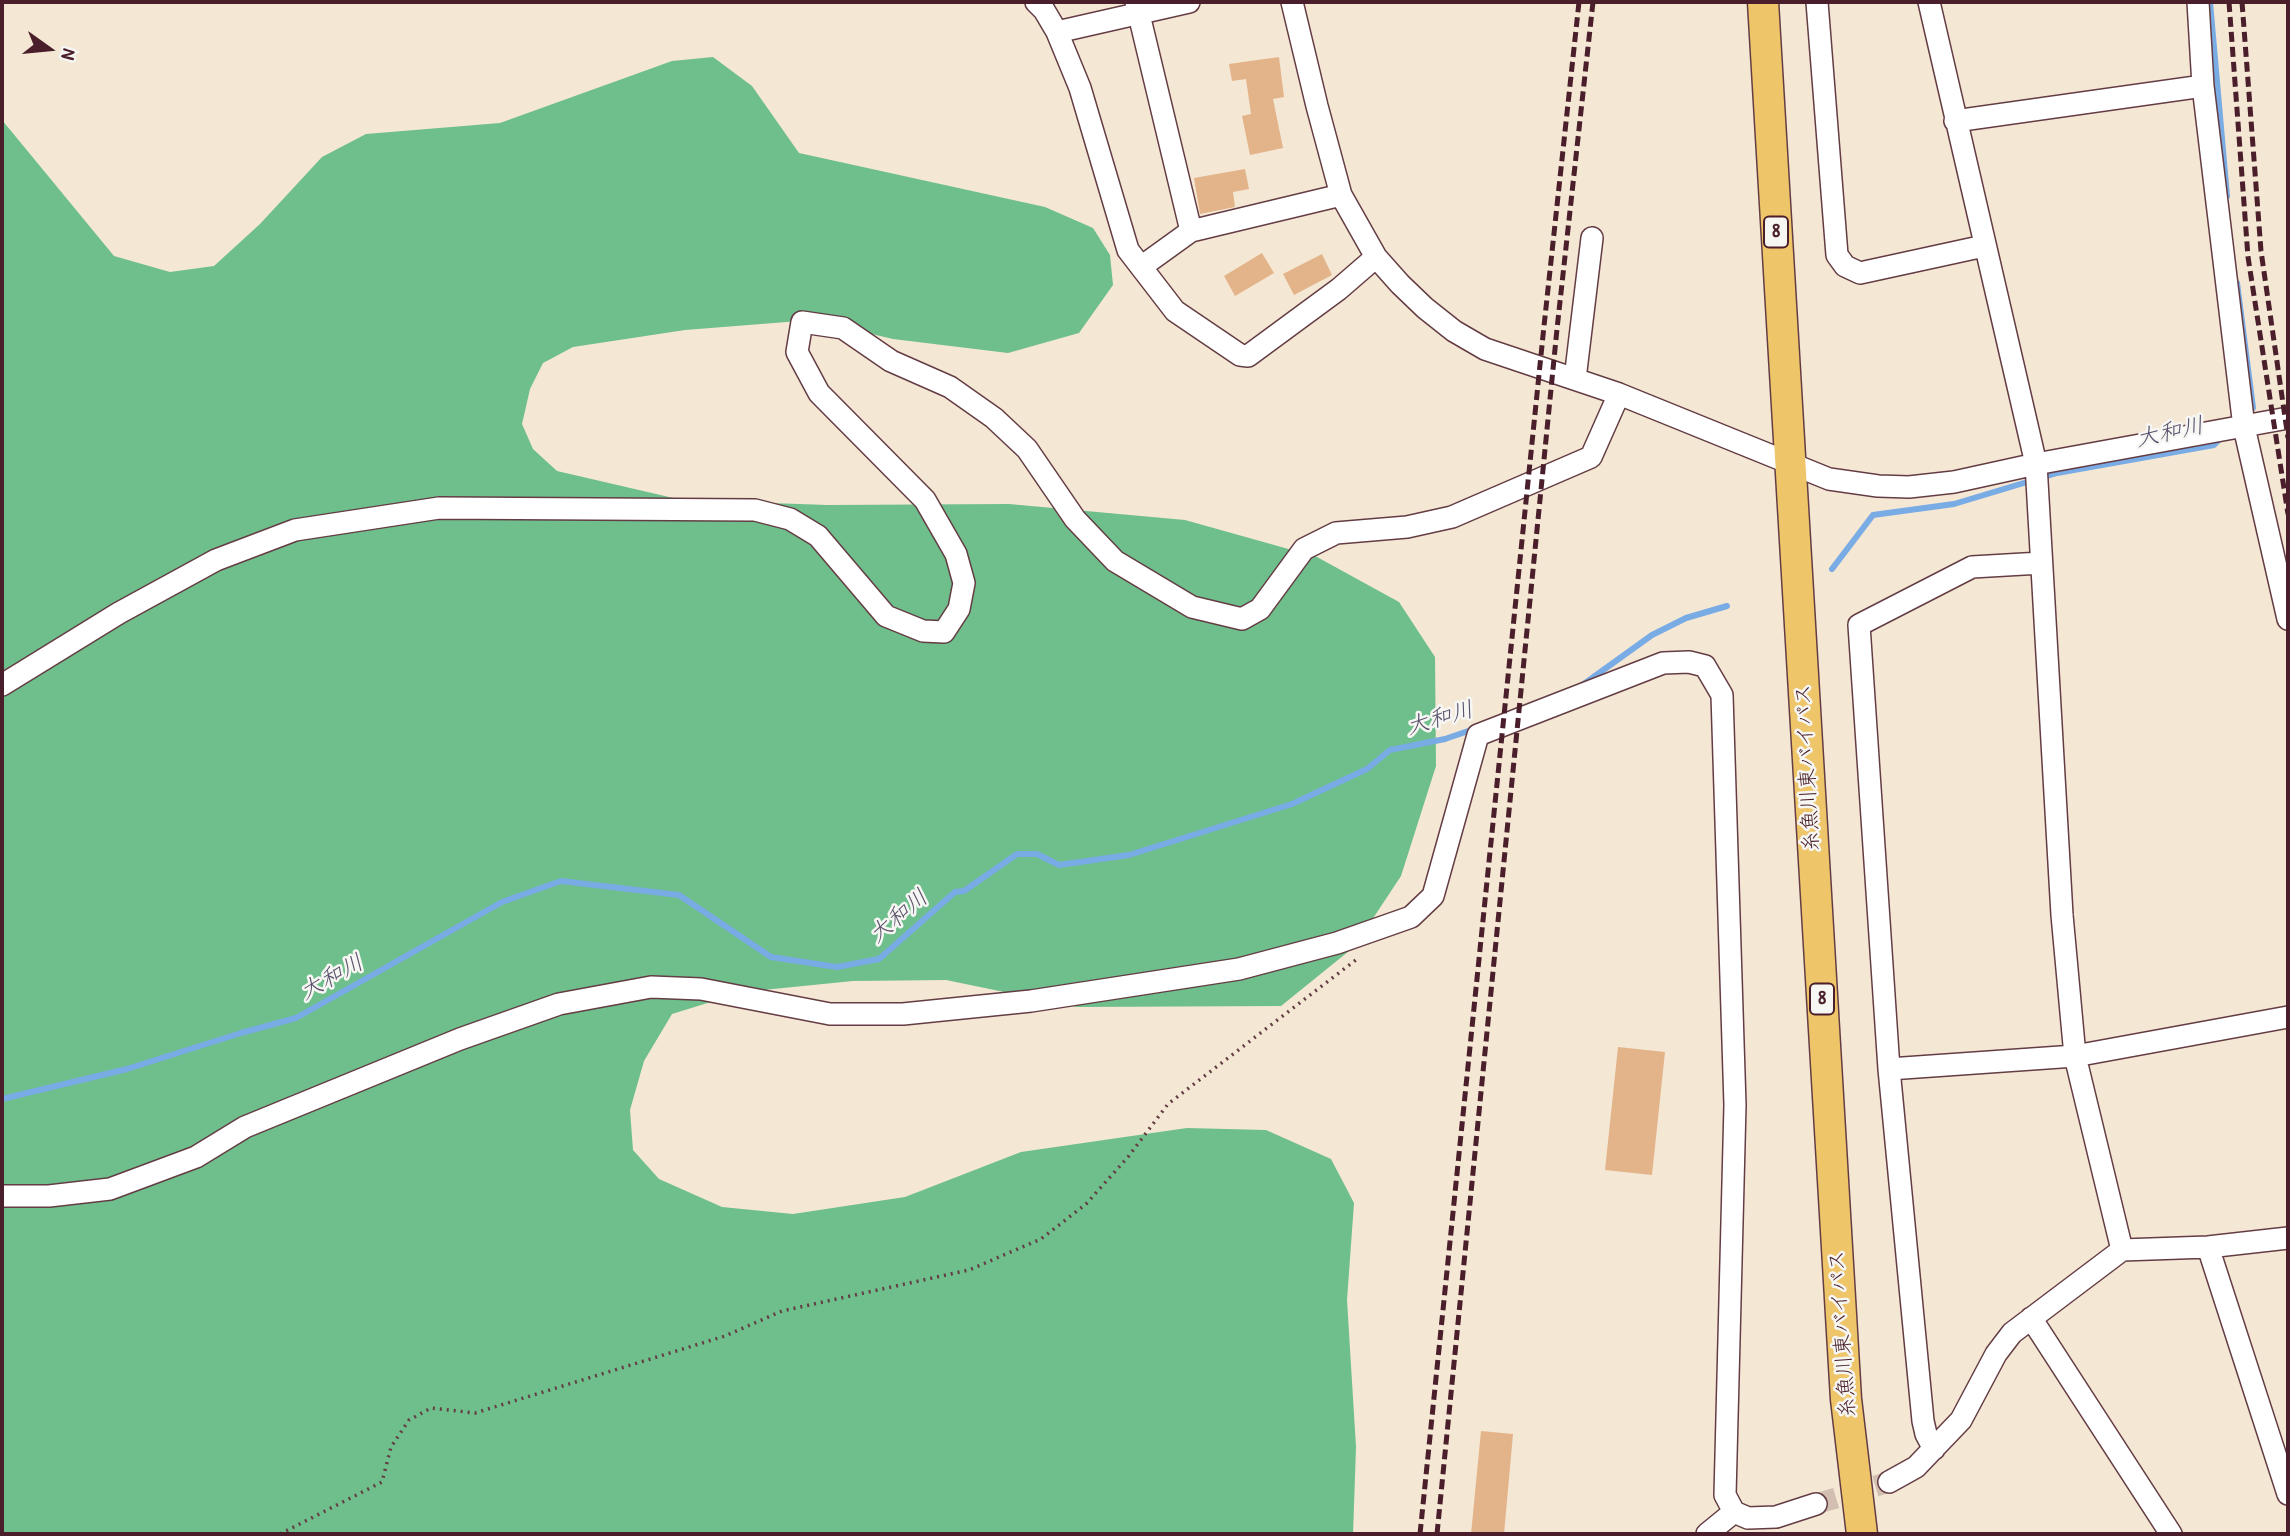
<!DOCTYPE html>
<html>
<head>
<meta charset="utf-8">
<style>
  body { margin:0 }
  #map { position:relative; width:2290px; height:1536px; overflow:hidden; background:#f4e7d4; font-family:"Patrick Hand",sans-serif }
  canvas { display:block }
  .frame { position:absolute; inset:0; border:4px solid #4a1f2b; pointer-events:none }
  .north { position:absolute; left:14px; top:14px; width:70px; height:70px; -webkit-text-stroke:5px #f6f6f2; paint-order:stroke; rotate:105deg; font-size:19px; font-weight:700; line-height:28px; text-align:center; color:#4a1f2b }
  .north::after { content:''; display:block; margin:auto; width:24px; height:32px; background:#4a1f2b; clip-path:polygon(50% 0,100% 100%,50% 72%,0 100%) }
</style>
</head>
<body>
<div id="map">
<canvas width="2290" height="1536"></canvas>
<div class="frame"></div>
<div class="north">N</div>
</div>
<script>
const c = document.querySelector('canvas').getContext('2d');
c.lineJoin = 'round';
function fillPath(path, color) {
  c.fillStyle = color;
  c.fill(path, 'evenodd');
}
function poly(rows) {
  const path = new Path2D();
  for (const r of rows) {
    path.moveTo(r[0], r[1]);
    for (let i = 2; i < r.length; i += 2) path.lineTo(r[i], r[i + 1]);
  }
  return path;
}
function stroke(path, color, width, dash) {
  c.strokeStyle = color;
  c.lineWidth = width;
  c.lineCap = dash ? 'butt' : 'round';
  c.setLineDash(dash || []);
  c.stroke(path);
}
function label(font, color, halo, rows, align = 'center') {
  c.font = font + ' "Patrick Hand","Klee One",sans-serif';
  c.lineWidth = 5;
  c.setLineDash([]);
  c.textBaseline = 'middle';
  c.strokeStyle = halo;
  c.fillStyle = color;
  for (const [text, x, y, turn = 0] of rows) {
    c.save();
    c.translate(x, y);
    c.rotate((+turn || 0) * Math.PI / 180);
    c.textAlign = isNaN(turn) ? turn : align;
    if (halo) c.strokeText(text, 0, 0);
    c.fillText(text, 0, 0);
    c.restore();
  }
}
const forest = poly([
  [713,57,752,86,799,153,1045,207,1093,228,1110,255,1113,285,1079,333,1008,353,893,339,812,320,685,330,573,347,543,363,530,389,522,424,533,449,557,471,682,500,828,505,1009,504,1185,520,1317,557,1399,602,1435,657,1436,766,1401,876,1354,947,1281,1006,1077,1007,946,980,853,981,743,992,672,1014,644,1061,630,1110,633,1150,659,1179,722,1207,793,1214,905,1197,1021,1152,1187,1128,1266,1130,1331,1159,1354,1203,1347,1300,1356,1447,1353,1534,2,1534,2,120,114,256,170,272,214,266,260,224,322,157,366,134,500,123,672,61]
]);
const stream = poly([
  [2210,2,2227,196],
  [2237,283,2253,408,2248,413],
  [1832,569,1873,515,1954,504,2057,473,2214,445,2222,437],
  [1581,686,1652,635,1686,618,1727,606],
  [2,1099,127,1069,241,1033,296,1018,502,902,561,881,679,895,771,957,837,967,879,959,955,892,964,891,1017,854,1037,854,1059,865,1129,855,1292,804,1367,769,1390,750,1445,739,1474,729]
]);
const building = poly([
  [1279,57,1284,97,1273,99,1283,148,1250,155,1242,116,1251,114,1246,79,1232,81,1229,64],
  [1245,169,1249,189,1233,192,1235,207,1200,214,1194,178],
  [1262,253,1274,273,1235,296,1224,276],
  [1322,254,1332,275,1294,295,1283,274],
  [1618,1047,1665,1052,1652,1175,1605,1170],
  [1481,1431,1513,1434,1504,1534,1471,1534]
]);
const minorTunnel = poly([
  [1816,1504,1889,1482]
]);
const path = poly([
  [280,1534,382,1482,391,1447,409,1420,431,1408,475,1413,725,1336,782,1311,969,1270,1041,1239,1086,1204,1128,1157,1168,1104,1357,959]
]);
const minor = poly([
  [1036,2,1044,10,1057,32,1080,88,1128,250,1175,311,1240,355,1248,356,1339,289,1376,257],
  [1136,2,1191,231],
  [1292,2,1317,106,1341,195,1376,257,1400,284,1425,308,1454,331,1485,349,1619,394,1829,479,1878,486,1909,487,1954,482,2036,464,2288,418],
  [1817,2,1837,255,1845,266,1860,273,1984,246],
  [1929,2,2036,464,2062,915,2075,1056,2122,1250],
  [2198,2,2203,86,2244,427,2288,619],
  [1057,32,1189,2],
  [1955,121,2203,86],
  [1141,267,1191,231,1341,195],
  [1575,379,1592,238],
  [2,685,119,613,216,560,295,530,439,508,755,510,790,519,818,536,886,616,923,631,944,632,959,609,964,583,956,554,925,500,819,393,797,352,802,322,843,328,891,361,950,387,994,418,1027,449,1075,519,1115,561,1192,607,1242,619,1260,609,1304,549,1336,533,1407,527,1452,517,1591,457,1619,394],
  [1889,1069,2075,1056,2288,1017],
  [2,1196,49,1196,110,1189,196,1157,245,1127,460,1039,559,1004,651,987,701,989,830,1014,903,1014,1031,1001,1239,969,1337,943,1411,917,1433,896,1478,735,1663,663,1689,662,1705,666,1722,695,1735,1105,1725,1495,1734,1512,1748,1518,1776,1517,1816,1504],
  [2208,1247,2288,1494],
  [2031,1318,2171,1534],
  [1934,1449,1926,1434,1923,1421,1889,1069,1859,625,1972,567,2041,563],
  [1889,1482,1916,1467,1961,1420,1996,1354,2012,1333,2122,1250,2208,1247,2288,1238],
  [1707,1534,1734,1512]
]);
const highway = poly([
  [1763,2,1846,1399,1862,1534]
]);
const rail = poly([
  [2229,2,2248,257,2288,514],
  [2242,2,2261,251,2288,438],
  [1420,1534,1544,326,1579,2],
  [1437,1534,1557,329,1593,2]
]);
const shields = [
  [1776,232,24],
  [1822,999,24]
];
const shieldNames = [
  ["8",1776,232],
  ["8",1822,999]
];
const streetNames = [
  ["糸魚川東バイパス",1808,768,-93],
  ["糸魚川東バイパス",1843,1334,-94]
];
const waterNames = [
  ["大和川",2170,433,-12],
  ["大和川",1440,719,-16],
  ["大和川",899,917,-40],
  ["大和川",332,978,-29]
];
fillPath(forest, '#6ebf8b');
stroke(stream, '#79abe5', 6);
fillPath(building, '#e3b48a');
stroke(minorTunnel, '#d2bfb2', 21, [21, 10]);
stroke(minor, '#643d44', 24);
stroke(highway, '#643d44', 33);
stroke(path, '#643d44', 3.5, [2, 5]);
stroke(minor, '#fff', 21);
stroke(highway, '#eec569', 30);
stroke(rail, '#4a1f2b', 5, [10, 5]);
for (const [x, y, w] of shields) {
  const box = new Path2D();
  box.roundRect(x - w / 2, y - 15.5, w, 31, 5);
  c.fillStyle = '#f6f6f2';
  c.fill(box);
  stroke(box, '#4a1f2b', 2);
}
label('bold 19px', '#4a1f2b', null, shieldNames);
label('21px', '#4a1f2b', '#f6f6f2', streetNames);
label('italic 23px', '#5a506c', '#f6f6f2', waterNames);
</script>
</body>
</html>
